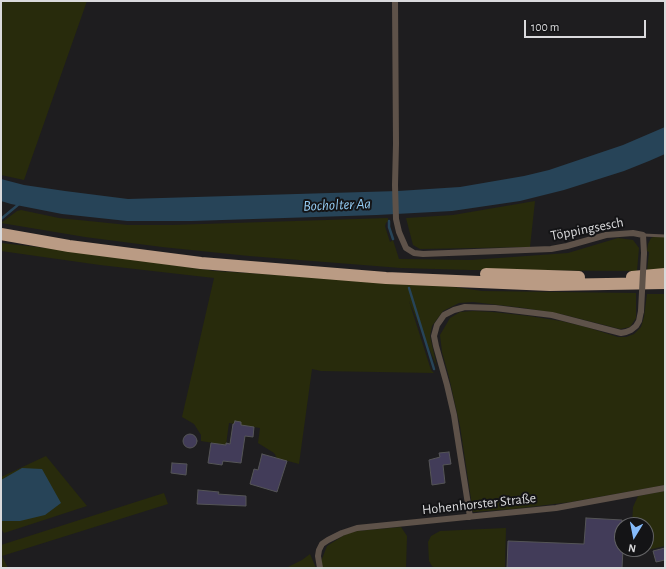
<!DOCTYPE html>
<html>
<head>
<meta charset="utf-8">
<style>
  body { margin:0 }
  #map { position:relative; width:666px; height:569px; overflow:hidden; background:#1e1d1f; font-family:"Alegreya Sans",sans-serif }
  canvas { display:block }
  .frame { position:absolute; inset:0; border:2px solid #dadadc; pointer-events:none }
  .north { position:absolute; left:614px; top:517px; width:40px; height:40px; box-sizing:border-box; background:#141416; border:1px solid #636365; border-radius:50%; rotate:190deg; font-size:11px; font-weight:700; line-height:16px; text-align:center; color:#dadadc }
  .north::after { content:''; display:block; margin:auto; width:14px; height:18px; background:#85bbfb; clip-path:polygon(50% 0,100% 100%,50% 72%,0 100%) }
  .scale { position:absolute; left:524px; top:20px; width:122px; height:18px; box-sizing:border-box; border:2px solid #dadadc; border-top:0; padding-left:5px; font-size:12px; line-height:14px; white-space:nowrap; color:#dadadc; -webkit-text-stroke:3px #141416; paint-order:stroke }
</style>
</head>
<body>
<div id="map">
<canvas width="666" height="569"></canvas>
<div class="frame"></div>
<div class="north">N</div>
<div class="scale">100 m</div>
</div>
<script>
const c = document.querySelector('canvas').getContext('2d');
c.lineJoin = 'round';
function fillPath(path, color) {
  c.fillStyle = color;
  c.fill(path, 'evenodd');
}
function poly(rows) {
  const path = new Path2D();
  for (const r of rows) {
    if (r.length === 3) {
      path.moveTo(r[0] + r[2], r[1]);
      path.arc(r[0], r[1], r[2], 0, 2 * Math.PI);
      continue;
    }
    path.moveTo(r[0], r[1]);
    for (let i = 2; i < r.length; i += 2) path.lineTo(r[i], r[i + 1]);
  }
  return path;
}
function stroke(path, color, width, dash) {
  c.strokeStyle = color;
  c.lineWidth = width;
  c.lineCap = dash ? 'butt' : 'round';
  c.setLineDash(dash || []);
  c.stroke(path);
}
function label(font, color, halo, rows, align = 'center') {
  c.font = font + ' "Alegreya Sans",sans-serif';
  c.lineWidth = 4;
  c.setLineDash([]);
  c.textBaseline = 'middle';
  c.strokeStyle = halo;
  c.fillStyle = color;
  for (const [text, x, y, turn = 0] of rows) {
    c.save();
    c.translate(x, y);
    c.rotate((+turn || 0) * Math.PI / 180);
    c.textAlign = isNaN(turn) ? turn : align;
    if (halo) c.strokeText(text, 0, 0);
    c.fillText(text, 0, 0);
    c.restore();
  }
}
const green = poly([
  [1,1,87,1,24,180,1,175],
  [535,201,530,247,420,249,413,245,406,218,453,215],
  [21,210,59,218,128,225,172,225,388,218,388,221,386,223,385,226,390,242,393,240,399,259,471,260,568,253,618,238,633,240,639,248,637,271,470,270,401,268,249,256,162,247,85,237,1,223,17,211],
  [656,236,665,237,665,271,647,271,649,252,647,251,648,244,651,238],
  [1,243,65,250,215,271,441,285,482,291,636,293,636,318,630,327,620,329,561,314,524,308,473,302,459,303,443,311,432,326,430,336,437,367,409,301,431,370,434,373,321,371,312,369,299,464,277,458,274,453,258,443,260,428,229,423,226,445,201,441,201,435,194,424,182,417,214,278,100,265,1,251],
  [647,294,665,294,665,485,571,502,513,509,473,512,460,426,449,377,442,352,440,335,450,318,460,312,473,311,493,312,529,316,561,321,586,327,618,337,626,337,634,334,641,327,644,317],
  [46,456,87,506,4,533,1,529,1,477],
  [665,491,665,546,631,554,631,549,646,549,646,525,632,525,633,507,638,496],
  [164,493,168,504,2,556,8,568,1,568,1,545],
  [401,527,407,536,406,568,321,568,320,564,327,546,346,534,357,531],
  [506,528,505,568,435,568,432,566,429,561,428,542,431,536,440,531],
  [310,554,316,568,286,568,302,560]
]);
const water = poly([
  [665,127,665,154,649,161,624,171,564,190,520,201,452,211,377,215,192,221,127,221,62,214,11,204,1,201,1,179,24,185,65,191,128,199,398,191,460,187,524,176,549,170,623,145],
  [22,468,42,469,61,503,45,515,20,521,1,521,1,480]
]);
const stream = poly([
  [1,219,19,204],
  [389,221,389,227,393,239],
  [409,288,434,369]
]);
const building = poly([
  [235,421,241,422,241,425,254,427,253,437,245,436,241,463,223,461,222,465,208,463,211,443,226,445,226,443,230,444,233,424,234,424,235,421],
  [190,441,7],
  [449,452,451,464,443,465,445,483,432,485,429,460,440,457,439,453,449,452],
  [262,454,287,461,277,492,250,484,254,469,258,470,262,454],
  [172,463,187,464,186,475,171,473,172,463],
  [198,490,219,492,218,494,246,496,246,506,197,504,198,490],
  [586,518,622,520,622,549,623,549,622,568,507,568,508,541,584,544,586,518],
  [665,548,665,560,656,562,653,551,665,548]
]);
const lane = poly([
  [643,235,665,236]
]);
const street = poly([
  [395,1,396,144,395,185,396,219,399,232,406,248,414,253,423,254,551,249,567,246,606,235,633,233,643,235,644,253],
  [470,517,454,415,447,385,436,346,434,336,437,325,444,315,454,310,465,307,495,308,552,315,621,333,626,332,631,330,636,326,639,321,641,311],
  [320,568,318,556,319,550,322,544,328,540,342,533,357,528,556,508,665,488]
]);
const highway = poly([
  [1,234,69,246,201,263,386,278,550,285,665,283],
  [486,274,579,277],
  [632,277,665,274]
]);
const streetBridge = poly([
  [641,311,644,253]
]);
const streetNames = [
  ["Töppingsesch",587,229,-11],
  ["Hohenhorster Straße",479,504,-6]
];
const waterNames = [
  ["Bocholter Aa",337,205,-2]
];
fillPath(green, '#282b0c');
fillPath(water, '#274458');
stroke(stream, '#274458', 2.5);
fillPath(building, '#423c59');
stroke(building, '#555557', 1);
stroke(lane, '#5e5249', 3);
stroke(street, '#5e5249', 6);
stroke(highway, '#ba9b84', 12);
stroke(streetBridge, '#5e5249', 6);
label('14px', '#dadadc', '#141416', streetNames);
label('italic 15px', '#94cbf2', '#141416', waterNames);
</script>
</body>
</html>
